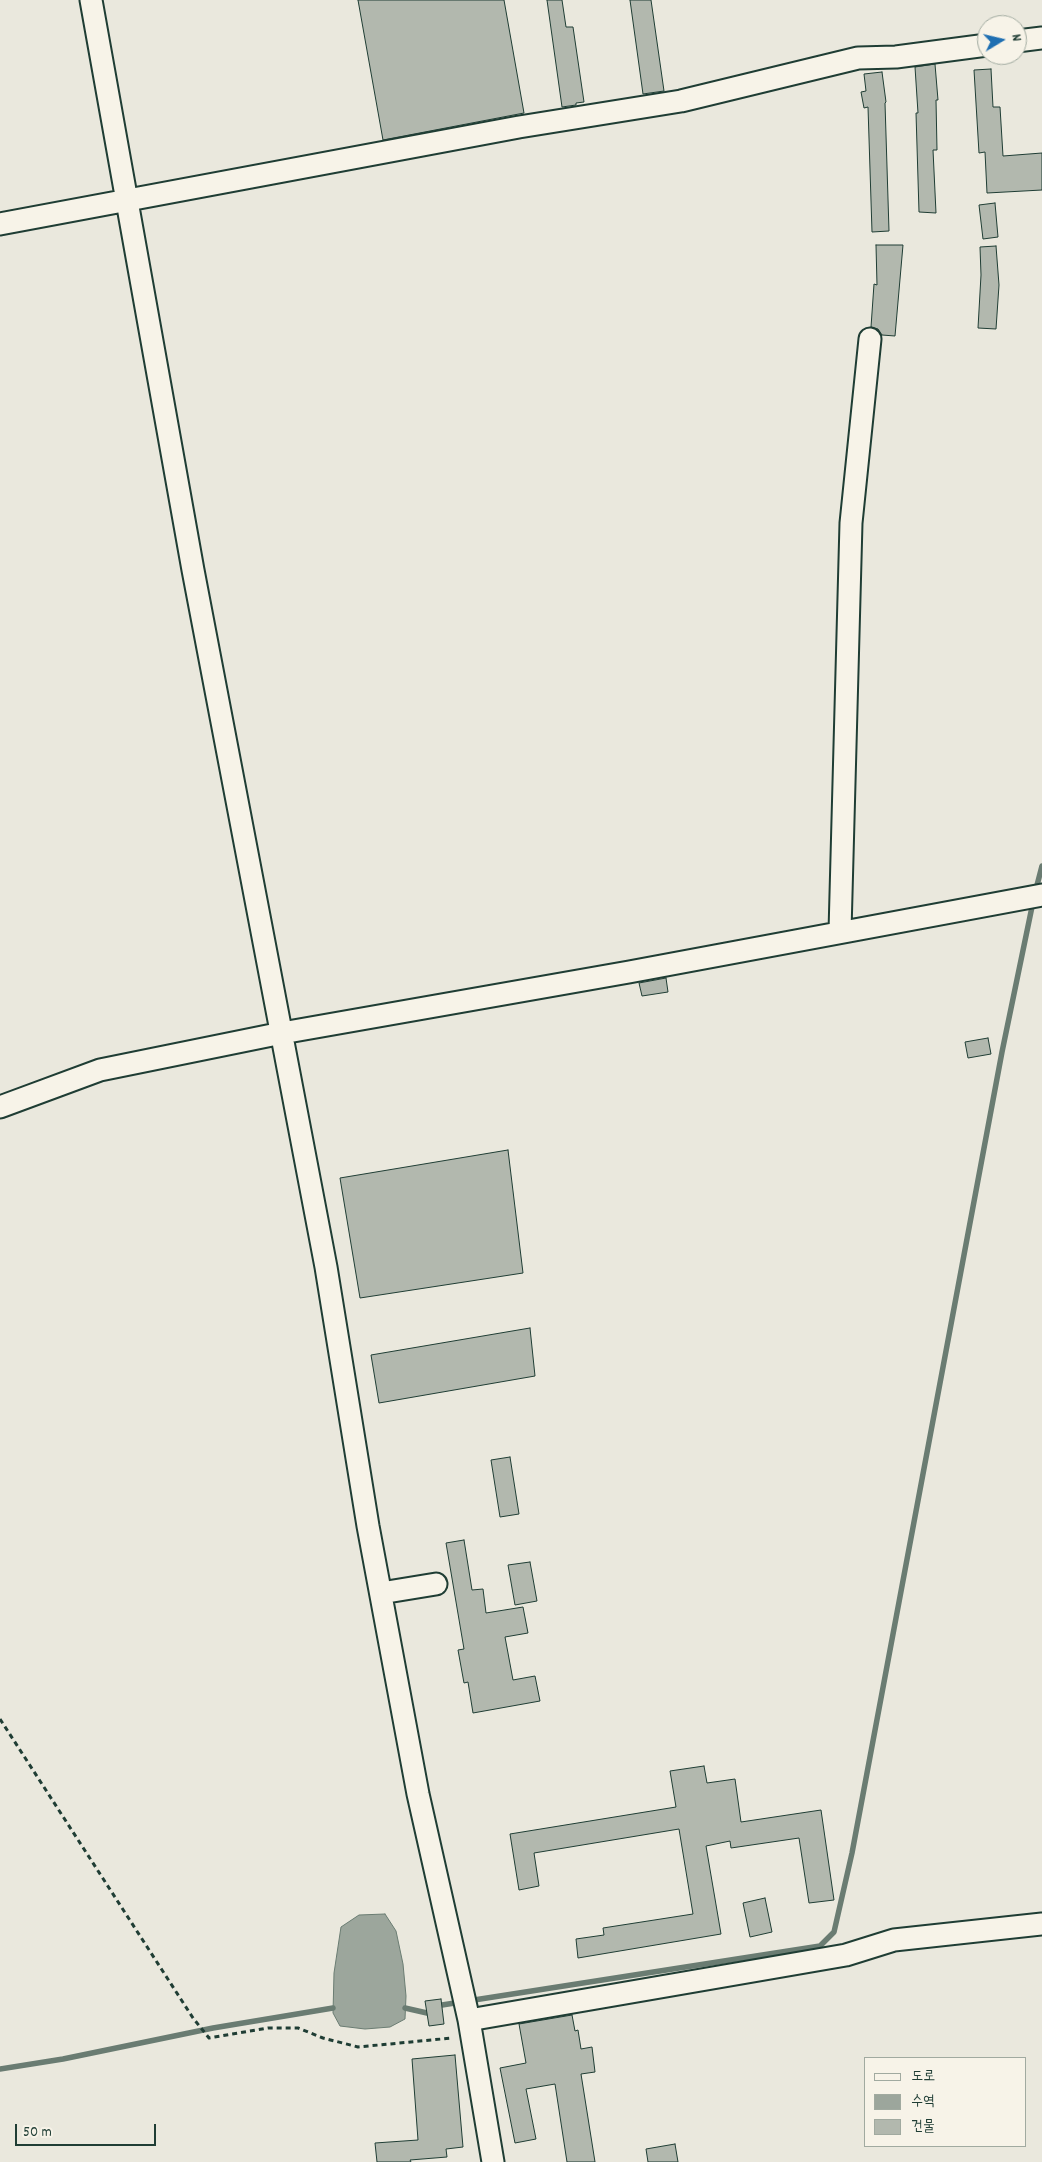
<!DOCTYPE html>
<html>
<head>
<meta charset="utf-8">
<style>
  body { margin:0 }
  #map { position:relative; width:1042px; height:2162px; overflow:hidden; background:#eae8dd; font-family:Dekko,"Poor Story",sans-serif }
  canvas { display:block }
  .legend { position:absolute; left:864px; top:2057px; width:162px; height:90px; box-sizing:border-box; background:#f7f3e8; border:1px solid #a1aaa0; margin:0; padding:6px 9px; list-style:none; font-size:15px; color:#1f3d34 }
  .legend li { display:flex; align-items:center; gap:10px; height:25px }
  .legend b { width:25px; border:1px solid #a1aaa0 }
  .north { position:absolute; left:977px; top:15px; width:50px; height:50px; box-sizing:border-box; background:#f7f3e8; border:1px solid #a1aaa0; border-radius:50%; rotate:81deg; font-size:14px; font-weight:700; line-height:20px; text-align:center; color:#1f3d34 }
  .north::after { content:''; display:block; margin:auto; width:18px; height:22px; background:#1f6fb2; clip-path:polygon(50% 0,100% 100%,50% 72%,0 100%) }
  .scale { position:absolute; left:15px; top:2124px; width:141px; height:22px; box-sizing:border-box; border:2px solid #1f3d34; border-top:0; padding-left:6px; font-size:15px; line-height:18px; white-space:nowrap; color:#1f3d34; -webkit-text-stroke:4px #f7f3e8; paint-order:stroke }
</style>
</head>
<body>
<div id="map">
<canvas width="1042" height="2162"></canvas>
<ul class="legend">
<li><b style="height:6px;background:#f7f3e8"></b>도로</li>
<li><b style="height:14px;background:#9ca69c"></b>수역</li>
<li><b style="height:14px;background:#b2b8ae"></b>건물</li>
</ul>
<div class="north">N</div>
<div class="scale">50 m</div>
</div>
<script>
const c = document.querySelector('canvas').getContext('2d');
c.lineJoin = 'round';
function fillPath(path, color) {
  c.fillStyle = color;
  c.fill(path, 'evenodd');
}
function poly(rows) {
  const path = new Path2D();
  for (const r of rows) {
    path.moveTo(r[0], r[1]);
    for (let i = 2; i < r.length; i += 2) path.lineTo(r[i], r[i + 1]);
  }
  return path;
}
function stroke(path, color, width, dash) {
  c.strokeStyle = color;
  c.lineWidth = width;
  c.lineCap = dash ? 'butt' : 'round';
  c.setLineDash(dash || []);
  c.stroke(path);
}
const water = poly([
  [385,1914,396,1931,403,1964,406,1996,405,2019,390,2027,365,2029,340,2026,333,2013,334,1973,341,1927,359,1915,385,1914]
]);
const stream = poly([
  [1035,893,1042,866],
  [442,2005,820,1946,834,1932,852,1853,1002,1052,1033,902],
  [405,2008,427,2013],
  [0,2069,63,2059,213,2028,333,2008]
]);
const building = poly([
  [358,0,504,0,524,113,383,140,358,0],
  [547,0,562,0,566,27,573,27,584,102,576,103,576,105,562,107,547,0],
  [630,0,651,0,664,91,643,94,630,0],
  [935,64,938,100,936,100,937,150,933,150,936,213,919,212,916,113,918,113,915,67,935,64],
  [991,69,993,107,1000,107,1003,156,1042,153,1042,190,987,193,985,152,979,153,974,70,991,69],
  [882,72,886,102,885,103,889,231,872,232,868,107,864,108,861,92,866,91,864,74,882,72],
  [995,203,998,237,983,239,979,205,995,203],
  [876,245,903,245,895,336,882,335,878,329,871,327,874,284,877,285,876,245],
  [996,246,999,285,996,329,978,328,981,275,980,247,996,246],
  [666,978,668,992,642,996,639,983,666,978],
  [988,1038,991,1054,968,1058,965,1042,988,1038],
  [508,1150,523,1273,360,1298,340,1178,508,1150],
  [530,1328,535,1376,379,1403,371,1355,530,1328],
  [510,1457,519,1514,500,1517,491,1460,510,1457],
  [464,1540,472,1590,483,1589,486,1613,523,1607,528,1633,505,1637,513,1680,535,1676,540,1701,473,1713,468,1682,464,1683,458,1650,464,1649,446,1543,464,1540],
  [530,1562,537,1601,515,1605,508,1565,530,1562],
  [704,1766,707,1783,735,1779,741,1822,821,1810,834,1900,809,1903,799,1838,731,1848,730,1841,706,1846,721,1934,578,1958,576,1939,604,1935,603,1928,693,1914,679,1829,534,1853,539,1886,519,1890,510,1834,676,1807,670,1771,704,1766],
  [765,1898,772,1932,750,1937,743,1903,765,1898],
  [441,1999,444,2024,429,2026,425,2001,441,1999],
  [572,2015,575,2031,578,2030,581,2049,592,2047,595,2072,581,2074,595,2162,567,2162,555,2084,526,2089,536,2139,515,2143,500,2068,526,2063,519,2024,572,2015],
  [455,2055,463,2147,446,2149,447,2157,410,2160,411,2162,377,2162,375,2143,418,2140,412,2059,455,2055],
  [675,2144,678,2162,648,2162,646,2149,675,2144]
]);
const path = poly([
  [0,1719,193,2018,209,2038,268,2028,298,2028,323,2038,358,2047,452,2038]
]);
const minor = poly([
  [91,0,193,570,326,1267,368,1526,418,1794,469,2020,493,2162],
  [1017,41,1042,38],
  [0,224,519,127,681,101,858,58,896,57,987,45],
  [840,931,851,523,870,339],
  [0,1107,100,1070,282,1033,629,972,1042,895],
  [381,1593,436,1584],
  [469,2020,846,1955,894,1940,1042,1924]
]);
fillPath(water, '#9ca69c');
stroke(water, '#6a7c72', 1);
stroke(stream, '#6a7c72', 5.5);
fillPath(building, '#b2b8ae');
stroke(building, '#1f3d34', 1);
stroke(minor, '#1f3d34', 25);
stroke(path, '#1f3d34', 3, [5, 4]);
stroke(minor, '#f7f3e8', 21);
</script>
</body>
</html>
